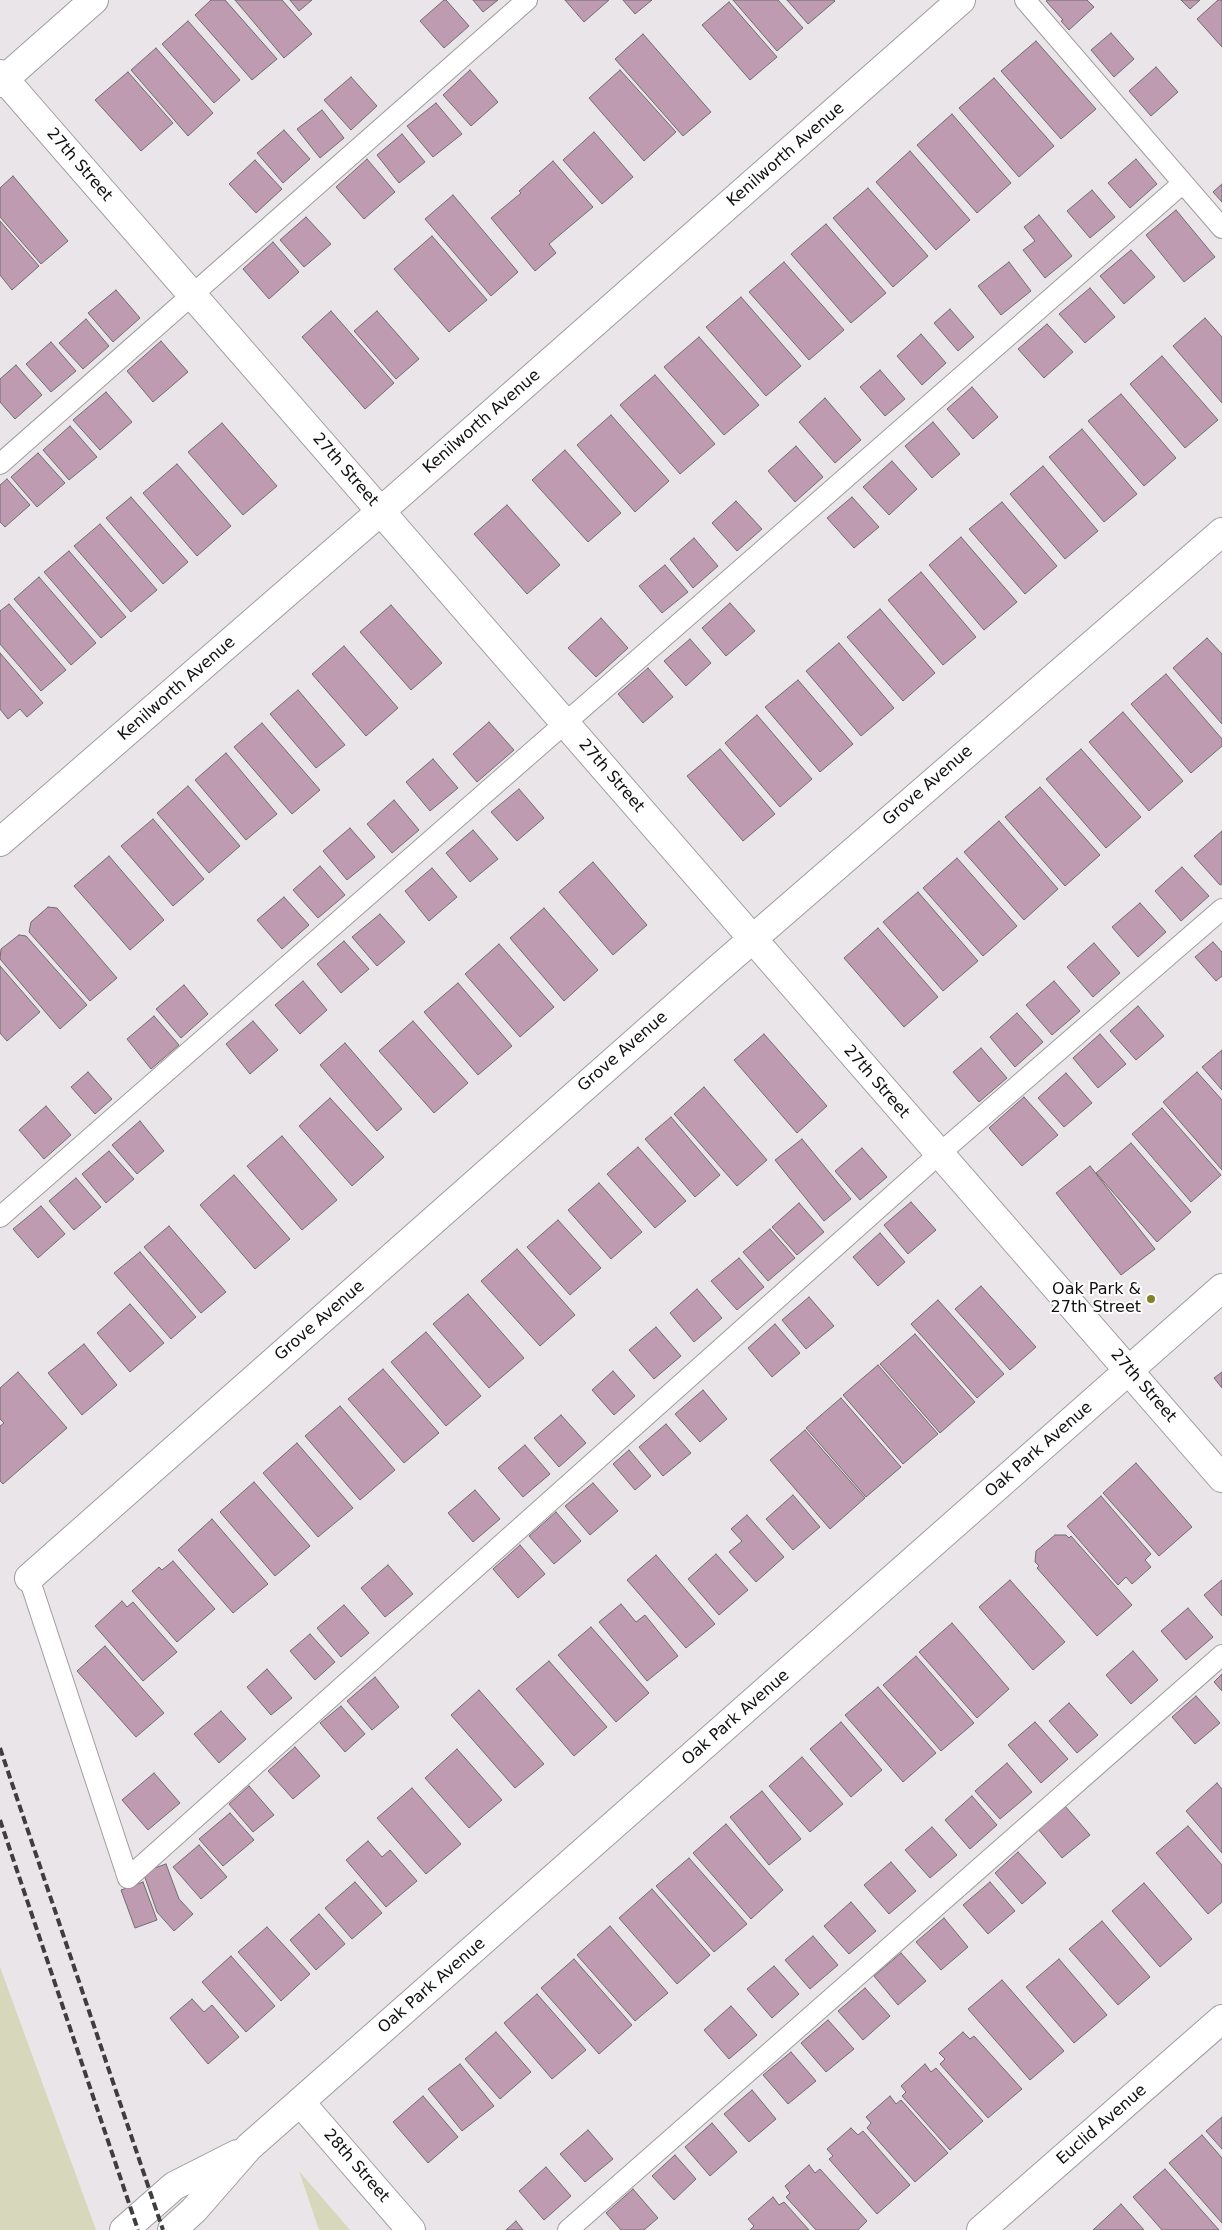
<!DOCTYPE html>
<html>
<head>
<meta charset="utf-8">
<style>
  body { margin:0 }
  canvas { display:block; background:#e9e5e8 }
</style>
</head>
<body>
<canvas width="1222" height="2230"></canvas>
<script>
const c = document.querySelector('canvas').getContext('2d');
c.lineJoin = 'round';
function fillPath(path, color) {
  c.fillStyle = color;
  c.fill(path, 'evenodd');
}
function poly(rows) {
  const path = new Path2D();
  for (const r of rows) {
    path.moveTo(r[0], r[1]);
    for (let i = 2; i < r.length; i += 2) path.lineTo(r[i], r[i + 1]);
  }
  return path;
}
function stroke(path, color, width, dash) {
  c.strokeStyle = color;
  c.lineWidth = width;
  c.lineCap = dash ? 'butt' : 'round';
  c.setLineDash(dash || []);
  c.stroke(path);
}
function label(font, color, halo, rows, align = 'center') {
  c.font = font + ' "DejaVu Sans",sans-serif';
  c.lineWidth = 4;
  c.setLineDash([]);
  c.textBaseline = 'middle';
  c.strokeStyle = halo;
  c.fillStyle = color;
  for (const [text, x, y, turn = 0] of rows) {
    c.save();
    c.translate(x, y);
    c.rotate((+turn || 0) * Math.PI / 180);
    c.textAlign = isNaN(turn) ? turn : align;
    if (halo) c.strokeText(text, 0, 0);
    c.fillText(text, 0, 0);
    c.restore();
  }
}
const green = poly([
  [0,1967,96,2230,0,2230],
  [299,2171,350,2230,319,2230]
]);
const building = poly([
  [211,0,225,0,277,59,252,80,195,15,211,0],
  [235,0,282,0,312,34,284,58,235,0],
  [290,0,312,0,299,11,290,0],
  [444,0,446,0,469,26,444,48,420,21,444,0],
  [473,0,498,0,483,12,473,0],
  [565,0,609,0,584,22,565,0],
  [623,0,652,0,635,14,623,0],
  [733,0,778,0,803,28,777,51,733,0],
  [787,0,834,0,835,1,808,24,787,0],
  [1048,0,1087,0,1094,7,1069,30,1061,21,1063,20,1046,1,1048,0],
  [1181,0,1200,0,1190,9,1181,0],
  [1218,0,1222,0,1222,47,1197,19,1218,0],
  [729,2,777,57,750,80,702,25,729,2],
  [188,21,240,80,214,103,162,44,188,21],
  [1111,33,1134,59,1114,77,1091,50,1111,33],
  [643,34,711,112,683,136,615,59,643,34],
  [1036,41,1096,109,1061,139,1001,71,1036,41],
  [156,48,213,113,188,136,131,70,156,48],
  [1156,67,1178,92,1151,116,1129,91,1156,67],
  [470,70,498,102,471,126,443,95,470,70],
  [620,70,676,132,644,161,589,98,620,70],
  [128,72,173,123,141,151,95,100,128,72],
  [351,77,377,106,351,130,324,100,351,77],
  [994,78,1054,146,1019,177,959,108,994,78],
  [436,103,462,134,433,157,407,126,436,103],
  [322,110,344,138,320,158,297,129,322,110],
  [952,114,1011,183,977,213,917,145,952,114],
  [284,130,310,159,283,183,257,153,284,130],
  [594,132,633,177,602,204,563,160,594,132],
  [402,134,425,162,399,183,377,155,402,134],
  [910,151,970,220,936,250,876,182,910,151],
  [367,159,395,192,364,219,336,187,367,159],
  [1136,159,1157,184,1130,208,1108,183,1136,159],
  [255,160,282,189,256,213,229,184,255,160],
  [553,161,593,207,549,244,556,253,535,271,491,218,521,193,519,191,553,161],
  [13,176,68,241,41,264,0,217,0,188,13,176],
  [1222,184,1222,202,1213,192,1222,184],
  [868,188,928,256,893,287,833,218,868,188],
  [1092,190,1115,217,1090,238,1067,211,1092,190],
  [453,195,518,272,491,296,425,219,453,195],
  [1176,210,1215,257,1184,282,1146,235,1176,210],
  [1039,215,1072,256,1045,278,1023,250,1035,241,1024,227,1039,215],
  [306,217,331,244,304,267,280,240,306,217],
  [0,221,39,266,12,290,0,275,0,221],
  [826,224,886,293,851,323,791,254,826,224],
  [432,236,487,300,449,332,394,269,432,236],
  [273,242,299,272,269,299,243,269,273,242],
  [1131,250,1155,277,1124,304,1100,276,1131,250],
  [784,262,844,330,809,360,749,292,784,262],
  [1009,262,1031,291,1001,315,978,286,1009,262],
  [1090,288,1115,317,1085,343,1059,314,1090,288],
  [116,290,140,318,113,342,88,313,116,290],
  [741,297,801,366,766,396,706,327,741,297],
  [950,309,974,337,958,351,934,323,950,309],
  [331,311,394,383,365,409,302,337,331,311],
  [377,311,419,359,396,379,354,331,377,311],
  [1205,318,1222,337,1222,403,1173,346,1205,318],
  [86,319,109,346,83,369,59,343,86,319],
  [1047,324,1073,352,1044,378,1018,349,1047,324],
  [921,334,946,363,922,385,897,356,921,334],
  [699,337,759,405,724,435,664,367,699,337],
  [161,341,188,372,153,402,127,371,161,341],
  [51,342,76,371,51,392,26,364,51,342],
  [1162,356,1218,420,1185,448,1130,384,1162,356],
  [16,365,42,395,15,419,0,402,0,379,16,365],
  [880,370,905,399,885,416,860,387,880,370],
  [655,375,715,444,680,474,620,405,655,375],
  [972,387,998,417,973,439,947,409,972,387],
  [106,392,132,422,100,450,73,420,106,392],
  [1121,394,1176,458,1144,486,1088,421,1121,394],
  [825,398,861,440,835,463,799,422,825,398],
  [611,415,669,481,635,512,577,445,611,415],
  [933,422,960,454,932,478,905,446,933,422],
  [222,423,277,486,243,515,188,452,222,423],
  [70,426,97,457,69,480,43,450,70,426],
  [1082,429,1137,494,1104,522,1049,457,1082,429],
  [796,446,823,477,795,502,768,471,796,446],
  [565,450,621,513,588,542,532,480,565,450],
  [38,453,65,483,37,507,11,477,38,453],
  [892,461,917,489,889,515,863,487,892,461],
  [177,464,231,526,197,556,143,493,177,464],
  [1043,466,1098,531,1065,559,1010,494,1043,466],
  [7,479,30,505,5,527,0,522,0,485,7,479],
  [131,497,188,562,163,584,106,518,131,497],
  [852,497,879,527,854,548,827,518,852,497],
  [736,501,762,529,737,551,712,523,736,501],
  [1002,502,1057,566,1025,594,969,529,1002,502],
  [507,505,560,565,527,594,474,534,507,505],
  [100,524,157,590,131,612,74,546,100,524],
  [961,537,1017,602,984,630,929,565,961,537],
  [694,538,718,566,693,588,670,559,694,538],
  [69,551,126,617,101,638,44,572,69,551],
  [665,565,688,592,662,613,639,586,665,565],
  [921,572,976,637,943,665,888,600,921,572],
  [39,577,96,643,71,665,14,599,39,577],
  [730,603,755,631,726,656,702,628,730,603],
  [9,604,66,670,41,691,0,644,0,611,9,604],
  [391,605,442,663,411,690,360,632,391,605],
  [880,609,935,673,903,701,847,637,880,609],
  [601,618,628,648,596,677,568,648,601,618],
  [1207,638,1222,654,1222,724,1173,668,1207,638],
  [690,639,711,663,686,686,664,661,690,639],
  [839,643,894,708,861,736,806,671,839,643],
  [344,646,398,708,366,736,312,674,344,646],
  [0,653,43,703,27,717,20,709,8,719,0,709,0,653],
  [648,668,673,697,643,723,618,694,648,668],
  [1166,674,1222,739,1222,746,1191,773,1131,704,1166,674],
  [798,680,853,744,820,772,765,707,798,680],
  [298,690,345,745,316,768,270,714,298,690],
  [1123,712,1183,781,1149,811,1089,742,1123,712],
  [757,715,812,779,780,807,725,743,757,715],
  [489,722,514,750,477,782,453,754,489,722],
  [262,723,320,790,292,814,234,747,262,723],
  [720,749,775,814,743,841,687,776,720,749],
  [1081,749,1141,817,1106,848,1046,779,1081,749],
  [226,753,277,814,246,840,195,780,226,753],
  [433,759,458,788,430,811,406,782,433,759],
  [188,786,240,846,209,873,157,813,188,786],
  [1040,787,1100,855,1065,886,1005,817,1040,787],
  [519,789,544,818,517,841,491,812,519,789],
  [394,800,419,830,392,853,367,824,394,800],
  [153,819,204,879,173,906,121,846,153,819],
  [999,821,1058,889,1024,920,964,852,999,821],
  [350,828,375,857,347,880,323,851,350,828],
  [473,830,498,859,470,882,446,853,473,830],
  [1222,831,1222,884,1220,885,1194,856,1222,831],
  [109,856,164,920,130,950,74,886,109,856],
  [957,858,1017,926,983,956,923,888,957,858],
  [593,862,647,925,613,955,559,892,593,862],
  [320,866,345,895,318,918,293,890,320,866],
  [1182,867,1209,896,1181,921,1155,891,1182,867],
  [432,868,457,897,429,921,405,891,432,868],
  [918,892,978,961,943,991,883,922,918,892],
  [284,897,309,925,282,949,257,920,284,897],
  [1140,903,1166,932,1138,957,1112,927,1140,903],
  [48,907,57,908,117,978,90,1001,29,932,31,922,48,907],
  [544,908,598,970,564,1001,510,938,544,908],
  [380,914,405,942,377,966,352,937,380,914],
  [878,928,938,997,904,1027,844,958,878,928],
  [19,935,26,936,87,1005,60,1029,0,959,1,949,19,935],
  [344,941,369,969,341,993,317,964,344,941],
  [1213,942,1222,952,1222,976,1216,981,1195,957,1213,942],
  [1094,943,1120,973,1093,997,1067,967,1094,943],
  [499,944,554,1007,520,1037,465,974,499,944],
  [0,966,40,1012,7,1041,0,1033,0,966],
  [303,981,327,1010,300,1034,275,1005,303,981],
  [1054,981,1080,1011,1052,1035,1026,1005,1054,981],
  [458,983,512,1046,478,1075,424,1012,458,983],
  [184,985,208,1014,181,1038,156,1009,184,985],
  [1138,1006,1164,1036,1136,1060,1110,1031,1138,1006],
  [1017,1013,1043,1042,1015,1067,990,1037,1017,1013],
  [154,1016,179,1045,151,1069,127,1039,154,1016],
  [253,1021,278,1050,250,1074,226,1044,253,1021],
  [413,1021,468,1083,434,1113,379,1051,413,1021],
  [764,1034,827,1106,797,1133,734,1060,764,1034],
  [1100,1034,1126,1064,1098,1088,1073,1058,1100,1034],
  [345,1043,402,1109,377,1131,320,1065,345,1043],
  [981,1048,1007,1078,979,1102,953,1072,981,1048],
  [1222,1050,1222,1090,1202,1067,1222,1050],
  [88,1072,112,1099,95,1114,71,1087,88,1072],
  [1197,1072,1222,1100,1222,1170,1163,1102,1197,1072],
  [1066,1073,1092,1103,1064,1127,1038,1098,1066,1073],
  [704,1087,767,1160,737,1186,674,1114,704,1087],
  [1024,1097,1058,1135,1022,1166,989,1128,1024,1097],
  [330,1098,384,1157,352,1186,299,1126,330,1098],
  [46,1106,71,1135,44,1159,19,1130,46,1106],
  [1162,1108,1221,1175,1191,1202,1132,1134,1162,1108],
  [671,1117,720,1175,695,1197,645,1139,671,1117],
  [140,1121,164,1151,137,1174,112,1145,140,1121],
  [282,1136,337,1200,302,1230,247,1166,282,1136],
  [802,1139,851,1199,824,1221,775,1160,802,1139],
  [1131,1143,1191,1212,1157,1242,1096,1173,1131,1143],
  [638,1147,686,1201,655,1228,607,1174,638,1147],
  [862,1148,887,1177,860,1200,835,1171,862,1148],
  [109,1151,134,1179,106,1203,82,1174,109,1151],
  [1090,1166,1155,1249,1121,1275,1056,1193,1090,1166],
  [234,1175,290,1239,255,1269,200,1205,234,1175],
  [76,1178,101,1207,74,1230,49,1201,76,1178],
  [599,1183,642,1232,611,1259,568,1210,599,1183],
  [911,1202,936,1230,908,1254,884,1225,911,1202],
  [799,1203,824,1232,797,1255,772,1227,799,1203],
  [41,1206,65,1234,38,1258,13,1229,41,1206],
  [558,1220,601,1268,570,1295,527,1247,558,1220],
  [169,1226,226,1292,201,1313,144,1247,169,1226],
  [770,1229,795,1258,768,1281,743,1252,770,1229],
  [880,1233,905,1262,878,1286,853,1257,880,1233],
  [517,1249,575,1315,540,1346,481,1281,517,1249],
  [140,1252,196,1317,171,1339,114,1273,140,1252],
  [739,1258,764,1287,737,1310,711,1281,739,1258],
  [981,1286,1036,1347,1010,1370,955,1309,981,1286],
  [697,1289,722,1318,694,1342,670,1313,697,1289],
  [468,1294,524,1358,489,1388,433,1324,468,1294],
  [809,1297,834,1326,806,1349,782,1320,809,1297],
  [938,1300,1004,1374,977,1398,911,1324,938,1300],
  [130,1304,164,1343,130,1372,97,1333,130,1304],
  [775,1324,800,1353,772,1377,748,1348,775,1324],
  [656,1327,681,1356,654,1379,629,1350,656,1327],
  [426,1332,481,1396,446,1426,391,1362,426,1332],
  [915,1334,975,1402,940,1433,880,1364,915,1334],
  [84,1344,117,1385,82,1415,48,1373,84,1344],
  [878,1365,938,1434,903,1464,843,1395,878,1365],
  [383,1369,439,1433,404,1463,348,1399,383,1369],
  [613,1371,635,1396,614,1415,592,1390,613,1371],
  [18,1372,67,1428,3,1484,0,1481,0,1426,4,1423,0,1419,0,1388,18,1372],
  [1222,1372,1222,1388,1214,1378,1222,1372],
  [703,1390,727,1419,700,1442,675,1414,703,1390],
  [841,1398,901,1467,866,1497,806,1428,841,1398],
  [340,1406,395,1470,360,1500,305,1436,340,1406],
  [561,1415,586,1443,559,1467,534,1438,561,1415],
  [666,1424,691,1453,663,1476,639,1447,666,1424],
  [805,1430,865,1498,830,1529,770,1460,805,1430],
  [297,1443,353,1508,318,1537,263,1473,297,1443],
  [525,1445,550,1474,523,1497,498,1468,525,1445],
  [629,1450,651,1476,635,1490,613,1464,629,1450],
  [1136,1463,1192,1527,1159,1556,1103,1493,1136,1463],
  [254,1482,310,1546,275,1576,220,1512,254,1482],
  [593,1483,618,1511,590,1535,565,1506,593,1483],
  [475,1490,500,1519,473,1542,448,1513,475,1490],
  [793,1495,820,1527,793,1550,766,1519,793,1495],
  [1101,1496,1151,1554,1145,1560,1151,1567,1132,1584,1126,1577,1118,1585,1067,1526,1101,1496],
  [556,1512,581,1541,554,1564,529,1536,556,1512],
  [747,1515,784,1557,756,1582,729,1552,742,1541,731,1529,747,1515],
  [212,1519,268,1584,233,1613,178,1550,212,1519],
  [1055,1535,1066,1535,1069,1538,1071,1536,1132,1605,1097,1636,1037,1568,1039,1566,1035,1562,1036,1551,1055,1535],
  [520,1545,545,1574,518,1598,493,1569,520,1545],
  [716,1554,748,1590,719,1615,688,1579,716,1554],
  [656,1555,715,1624,686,1648,627,1580,656,1555],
  [173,1561,215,1609,177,1642,132,1591,159,1567,162,1570,173,1561],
  [388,1565,413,1594,385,1617,361,1588,388,1565],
  [1010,1580,1065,1642,1033,1670,979,1607,1010,1580],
  [1222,1580,1222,1616,1204,1595,1222,1580],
  [122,1601,127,1607,133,1602,177,1652,143,1681,95,1626,122,1601],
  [621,1604,636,1622,645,1615,678,1656,647,1681,599,1622,621,1604],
  [344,1605,369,1633,341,1657,317,1628,344,1605],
  [1188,1608,1213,1637,1186,1660,1161,1631,1188,1608],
  [952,1623,1009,1689,977,1718,919,1652,952,1623],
  [591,1627,649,1693,616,1722,558,1655,591,1627],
  [310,1634,335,1662,315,1680,290,1651,310,1634],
  [105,1646,164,1713,136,1737,77,1671,105,1646],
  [1133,1651,1158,1680,1131,1704,1106,1675,1133,1651],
  [916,1656,974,1723,941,1751,883,1685,916,1656],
  [549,1661,607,1727,574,1756,516,1689,549,1661],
  [267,1669,292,1698,271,1715,247,1687,267,1669],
  [1222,1674,1222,1691,1214,1682,1222,1674],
  [375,1677,399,1707,372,1730,347,1701,375,1677],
  [878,1687,936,1753,903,1782,845,1715,878,1687],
  [479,1690,544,1764,515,1788,451,1715,479,1690],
  [1196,1696,1220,1723,1195,1744,1172,1717,1196,1696],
  [1069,1703,1098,1735,1077,1753,1049,1721,1069,1703],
  [341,1706,365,1734,345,1752,320,1723,341,1706],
  [221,1711,246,1739,219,1763,194,1734,221,1711],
  [841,1722,882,1770,851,1797,810,1749,841,1722],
  [1035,1722,1068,1759,1041,1783,1008,1745,1035,1722],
  [295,1747,320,1776,293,1799,268,1771,295,1747],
  [457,1749,502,1800,469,1828,425,1778,457,1749],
  [802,1757,843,1804,810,1832,769,1786,802,1757],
  [1007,1763,1032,1792,1000,1819,975,1791,1007,1763],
  [154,1773,180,1803,148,1830,122,1800,154,1773],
  [1217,1783,1222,1789,1222,1853,1186,1811,1217,1783],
  [249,1786,274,1815,253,1832,229,1804,249,1786],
  [412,1788,461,1844,426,1874,377,1818,412,1788],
  [762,1791,801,1839,769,1865,730,1817,762,1791],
  [972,1796,997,1825,970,1849,945,1820,972,1796],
  [1065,1806,1090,1835,1062,1858,1038,1829,1065,1806],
  [230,1813,254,1840,223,1866,199,1839,230,1813],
  [726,1824,783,1890,751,1919,693,1853,726,1824],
  [1188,1826,1222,1865,1222,1902,1208,1914,1156,1853,1188,1826],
  [932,1827,957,1855,930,1878,905,1850,932,1827],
  [368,1841,382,1857,390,1850,417,1881,386,1907,346,1860,368,1841],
  [199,1845,227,1877,201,1899,173,1867,199,1845],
  [1018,1852,1046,1883,1022,1904,995,1873,1018,1852],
  [689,1858,747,1924,714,1952,656,1886,689,1858],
  [891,1862,916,1891,889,1914,864,1885,891,1862],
  [166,1864,179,1899,193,1914,174,1931,157,1912,143,1872,166,1864],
  [143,1882,157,1920,135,1928,121,1890,143,1882],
  [355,1882,382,1913,352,1939,325,1908,355,1882],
  [990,1882,1015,1911,988,1934,963,1905,990,1882],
  [1144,1883,1192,1939,1160,1967,1112,1911,1144,1883],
  [652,1889,710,1955,677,1984,619,1918,652,1889],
  [851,1902,876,1931,849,1954,824,1926,851,1902],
  [319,1914,345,1944,316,1970,290,1940,319,1914],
  [944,1918,968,1947,941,1970,916,1942,944,1918],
  [1102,1921,1150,1977,1118,2005,1069,1949,1102,1921],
  [610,1926,668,1993,635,2021,577,1955,610,1926],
  [267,1927,310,1974,281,2001,238,1952,267,1927],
  [813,1936,838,1965,810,1989,785,1960,813,1936],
  [901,1953,926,1981,898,2005,874,1976,901,1953],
  [231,1956,275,2006,246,2032,202,1982,231,1956],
  [574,1959,632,2025,599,2054,541,1988,574,1959],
  [1059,1959,1107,2015,1074,2043,1026,1987,1059,1959],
  [774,1966,799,1994,772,2018,747,1989,774,1966],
  [1002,1980,1064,2051,1030,2080,968,2009,1002,1980],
  [865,1988,890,2016,863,2040,838,2011,865,1988],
  [537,1994,586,2050,552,2079,504,2023,537,1994],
  [192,1999,204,2012,212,2005,239,2037,208,2064,170,2018,192,1999],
  [731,2006,757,2035,729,2059,704,2030,731,2006],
  [828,2020,854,2049,826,2072,801,2043,828,2020],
  [496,2032,531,2072,500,2099,465,2059,496,2032],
  [963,2032,970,2039,974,2036,1022,2089,988,2118,940,2064,945,2059,939,2053,963,2032],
  [791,2052,816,2081,788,2104,763,2075,791,2052],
  [460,2064,494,2106,462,2131,428,2089,460,2064],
  [925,2064,931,2072,936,2068,983,2121,950,2150,902,2096,906,2092,901,2086,925,2064],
  [752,2090,776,2119,749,2142,724,2114,752,2090],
  [423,2096,458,2137,428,2163,393,2122,423,2096],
  [890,2096,896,2104,901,2100,948,2153,915,2182,867,2128,871,2123,866,2117,890,2096],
  [1222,2117,1222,2149,1206,2131,1222,2117],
  [712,2123,737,2152,710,2176,685,2147,712,2123],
  [851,2128,858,2135,863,2131,910,2185,877,2214,829,2159,833,2156,827,2149,851,2128],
  [588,2130,613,2159,585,2182,560,2154,588,2130],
  [1202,2135,1222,2158,1222,2223,1169,2163,1202,2135],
  [675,2155,696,2179,674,2200,652,2176,675,2155],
  [809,2165,815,2173,820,2169,867,2221,858,2230,816,2230,786,2197,790,2193,785,2186,809,2165],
  [546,2167,571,2196,544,2220,519,2191,546,2167],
  [1165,2169,1219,2230,1162,2230,1133,2197,1165,2169],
  [633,2189,658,2218,644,2230,621,2230,606,2213,633,2189],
  [773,2197,779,2205,784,2202,809,2230,750,2230,754,2226,748,2219,773,2197],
  [1121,2204,1144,2230,1093,2230,1121,2204],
  [516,2221,523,2230,506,2230,516,2221]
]);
const service = poly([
  [1025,0,1222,228],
  [0,464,527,0],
  [0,1217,1183,183],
  [29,1578,128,1878,939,1154,1222,909],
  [568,2230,1222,1655]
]);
const minor = poly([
  [0,74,1222,1478],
  [0,83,94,0],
  [0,842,381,511,961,0],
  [29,1578,718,969,1222,532],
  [300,2102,411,2230],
  [981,2230,1222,2019]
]);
const tertiary = poly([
  [124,2230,174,2186,237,2154],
  [172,2230,194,2210,249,2147,1222,1288]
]);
const rail = poly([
  [0,1748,163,2230],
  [0,1820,138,2230]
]);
const markers = [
  [1151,1299,5,"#848028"]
];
const streetNames = [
  ["Kenilworth Avenue",786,155,-41],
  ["27th Street",79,165,49],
  ["Kenilworth Avenue",482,422,-41],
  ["27th Street",345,470,49],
  ["Kenilworth Avenue",177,689,-41],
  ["27th Street",611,776,49],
  ["Grove Avenue",928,786,-41],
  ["Grove Avenue",623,1052,-41],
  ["27th Street",876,1082,49],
  ["Grove Avenue",320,1321,-41],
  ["27th Street",1143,1386,49],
  ["Oak Park Avenue",1039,1450,-41],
  ["Oak Park Avenue",736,1718,-41],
  ["Oak Park Avenue",432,1986,-41],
  ["Euclid Avenue",1102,2125,-41],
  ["28th Street",356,2166,49]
];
const poiNames = [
  ["Oak Park &",1141,1290],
  ["27th Street",1141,1308]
];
fillPath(green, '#d7d7bc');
fillPath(building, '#be9bb1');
stroke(building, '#706d6f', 1);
stroke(service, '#a09c9e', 22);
stroke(minor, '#a09c9e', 30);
stroke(tertiary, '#a09c9e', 30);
stroke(service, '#fff', 20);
stroke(minor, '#fff', 28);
stroke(tertiary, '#fff', 28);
stroke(rail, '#3f3d3e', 4, [8, 4]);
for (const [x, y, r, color] of markers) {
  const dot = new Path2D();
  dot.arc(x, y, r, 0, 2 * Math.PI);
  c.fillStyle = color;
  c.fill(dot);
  stroke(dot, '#fff', 2);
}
label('16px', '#121011', '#fff', streetNames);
label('16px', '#121011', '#fff', poiNames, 'right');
</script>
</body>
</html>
